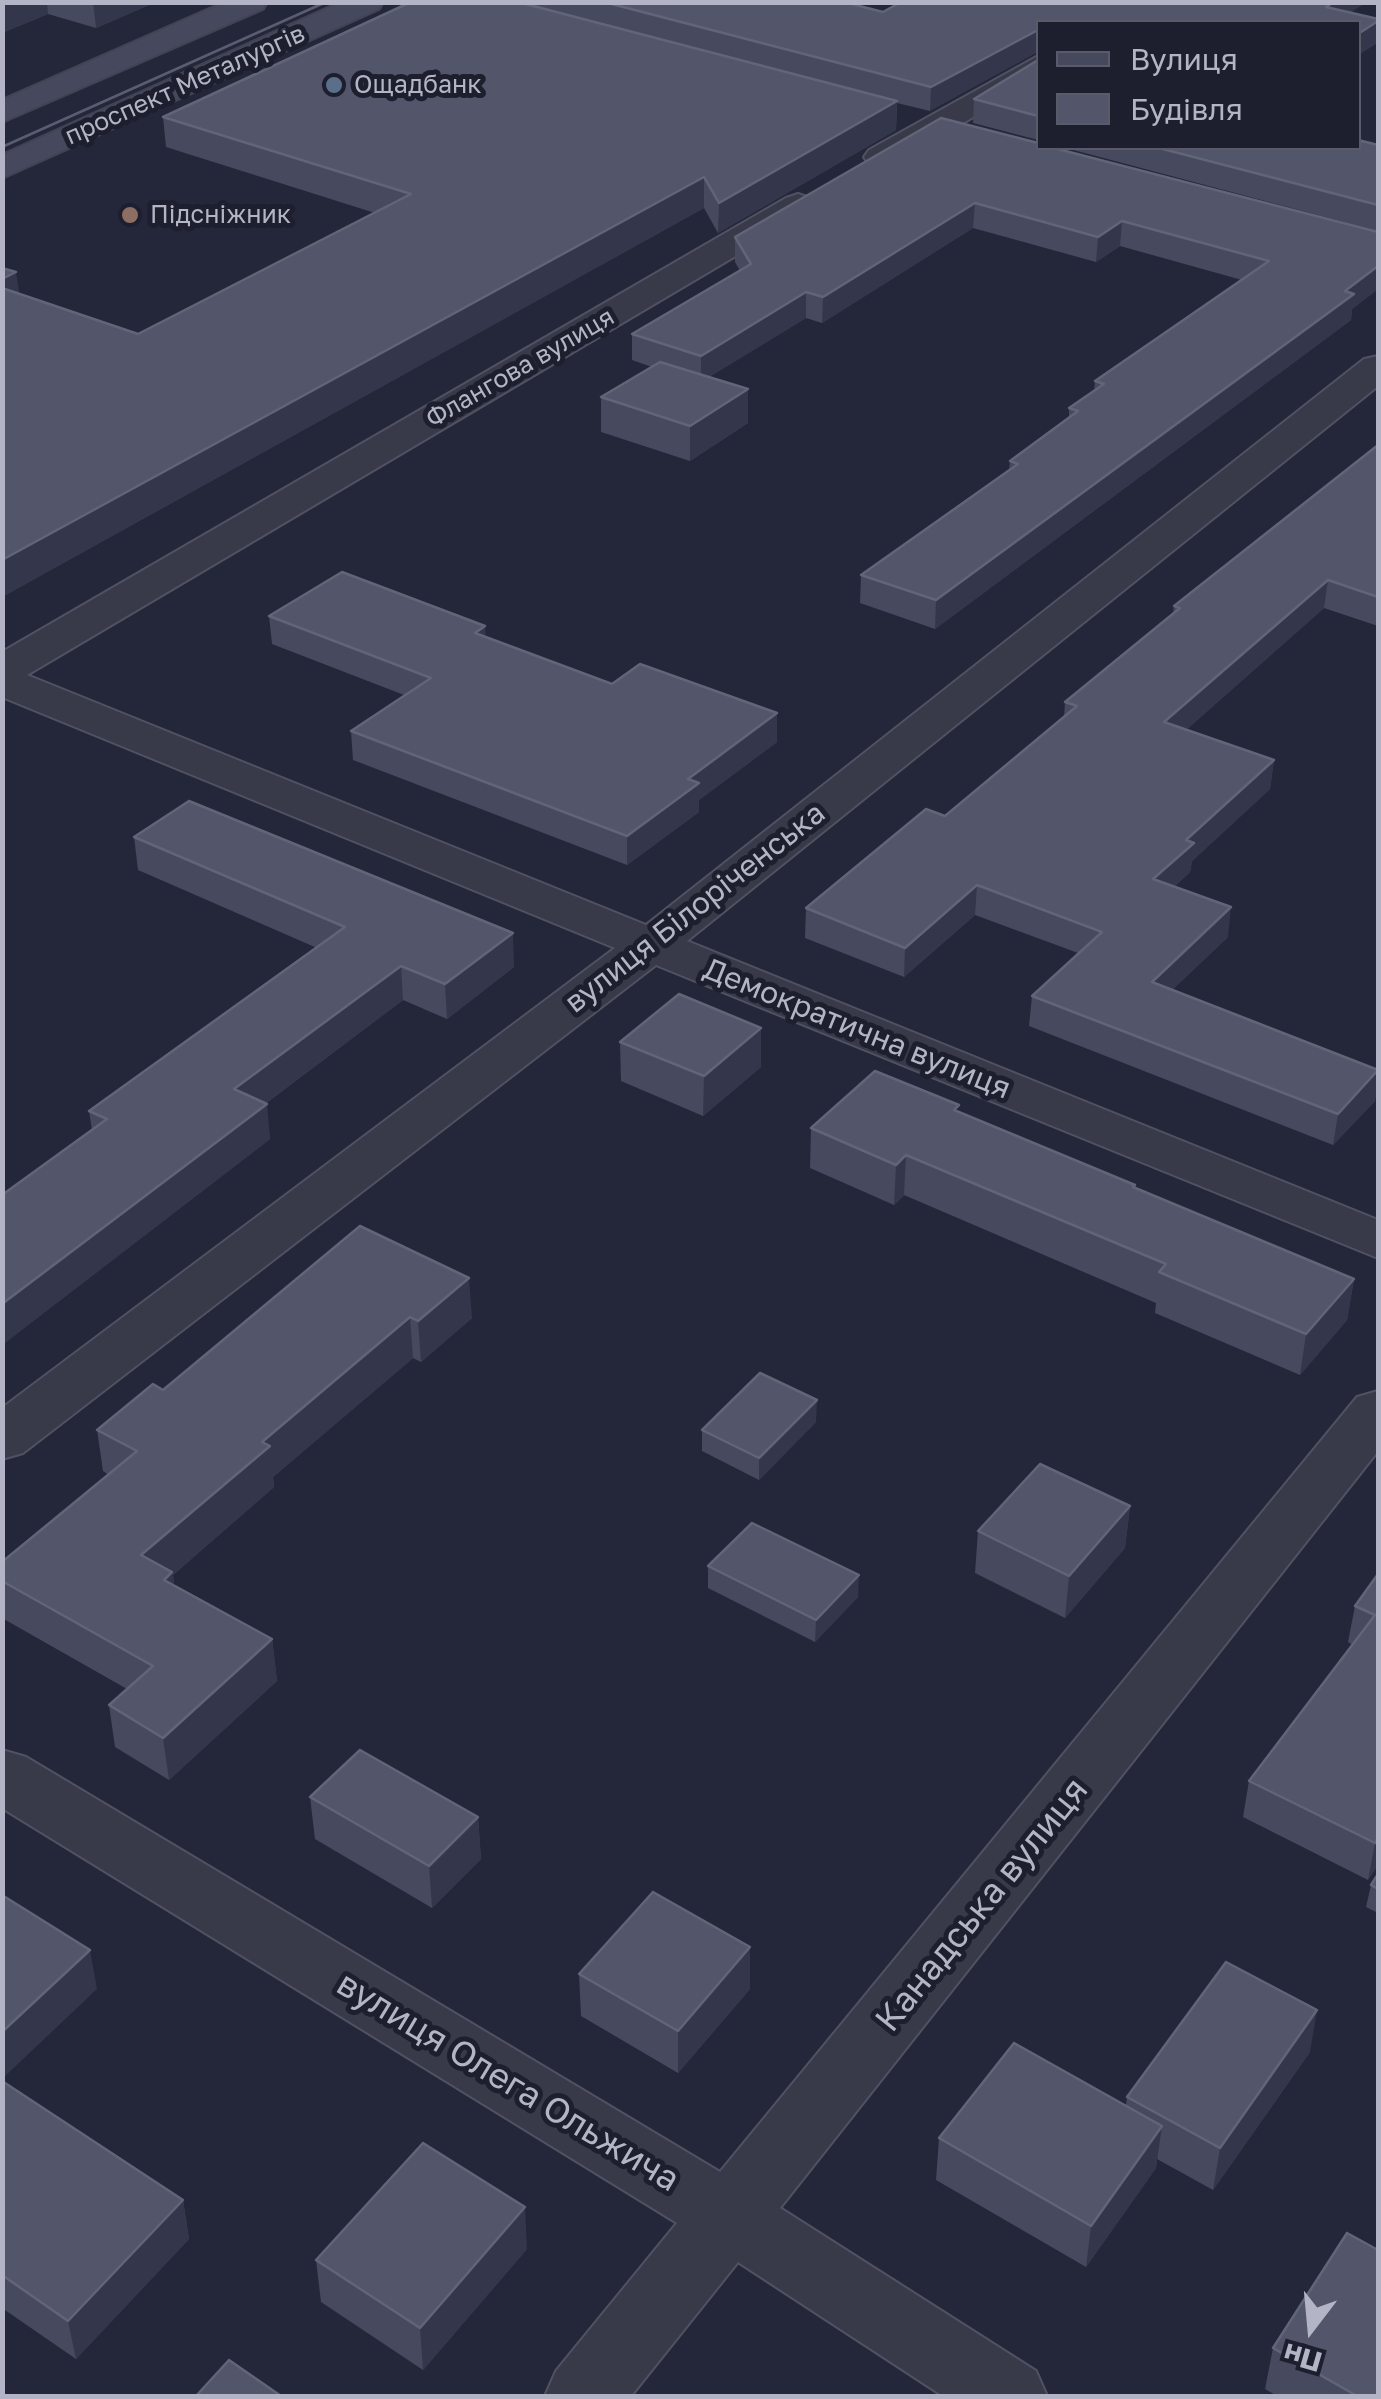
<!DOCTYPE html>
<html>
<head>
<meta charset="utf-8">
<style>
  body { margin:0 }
  #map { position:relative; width:1381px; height:2399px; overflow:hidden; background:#24273a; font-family:"Golos Text",sans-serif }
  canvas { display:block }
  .frame { position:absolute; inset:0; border:5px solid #b3b5c6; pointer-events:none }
  .legend { position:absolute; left:1036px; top:20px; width:325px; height:130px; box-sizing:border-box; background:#1d1f2f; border:2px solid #595b6b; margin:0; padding:12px 18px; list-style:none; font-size:30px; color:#b3b5c6 }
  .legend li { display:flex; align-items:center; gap:20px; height:50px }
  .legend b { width:50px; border:2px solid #595b6b }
  .north { position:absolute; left:1261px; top:2279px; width:100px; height:100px; -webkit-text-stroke:8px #1d1f2f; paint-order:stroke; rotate:196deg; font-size:28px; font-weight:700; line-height:40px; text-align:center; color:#b3b5c6 }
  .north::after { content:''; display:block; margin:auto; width:35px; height:45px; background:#b3b5c6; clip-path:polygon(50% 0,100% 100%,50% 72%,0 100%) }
</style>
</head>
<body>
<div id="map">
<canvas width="1381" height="2399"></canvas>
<div class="frame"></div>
<ul class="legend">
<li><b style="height:12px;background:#46485d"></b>Вулиця</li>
<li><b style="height:28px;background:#53556a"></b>Будівля</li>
</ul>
<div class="north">Пн</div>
</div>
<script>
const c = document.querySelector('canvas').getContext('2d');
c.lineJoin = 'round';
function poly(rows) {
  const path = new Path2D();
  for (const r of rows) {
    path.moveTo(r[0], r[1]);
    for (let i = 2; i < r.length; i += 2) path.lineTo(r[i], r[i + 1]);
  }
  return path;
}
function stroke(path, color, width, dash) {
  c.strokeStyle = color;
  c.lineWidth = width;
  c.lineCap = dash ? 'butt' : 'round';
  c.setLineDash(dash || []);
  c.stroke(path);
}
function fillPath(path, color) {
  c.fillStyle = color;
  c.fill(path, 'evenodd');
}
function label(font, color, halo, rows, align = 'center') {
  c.font = font + ' "Golos Text",sans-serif';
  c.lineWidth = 10;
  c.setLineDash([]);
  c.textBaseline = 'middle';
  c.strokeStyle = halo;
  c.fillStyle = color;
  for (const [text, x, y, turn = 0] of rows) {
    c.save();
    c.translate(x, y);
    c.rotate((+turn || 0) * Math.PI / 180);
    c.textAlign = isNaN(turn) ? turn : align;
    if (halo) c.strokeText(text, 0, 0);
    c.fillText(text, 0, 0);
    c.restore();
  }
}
const street = poly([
  [1038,56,1038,79,893,164,881,167,869,164,864,157,869,150,1038,56],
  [798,194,810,198,816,205,810,212,27,675,646,925,1364,359,1378,356,1378,386,687,941,1378,1220,1378,1258,656,965,23,1453,2,1459,2,1408,615,948,2,697,2,652,786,198,798,194],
  [1378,1391,1378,1451,780,2208,1036,2371,1047,2396,943,2396,738,2262,631,2396,545,2396,556,2371,677,2223,2,1808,2,1750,26,1757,720,2172,1357,1397,1378,1391]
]);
const secondary = poly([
  [225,2,267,2,263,9,2,122,2,100,225,2],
  [341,2,383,2,379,9,2,178,2,155,341,2]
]);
const tram = poly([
  [2,147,326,2]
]);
const wall = poly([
  [2,2,156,2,96,28,48,14,2,33],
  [411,2,844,2,883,12,1351,13,1378,19,1378,34,1377,43,1358,55,1358,22,1038,22,930,111,897,103,896,130,718,233,704,208,2,597,19,294,138,334,375,213,166,147,163,117],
  [1038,60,1038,140,973,123,974,99],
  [941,118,1378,232,1378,289,1352,309,1351,320,935,629,860,603,861,575,1009,470,1010,461,1069,418,1069,408,1094,391,1095,381,1242,280,1120,246,1096,262,973,228,822,323,806,318,709,377,748,389,748,423,690,461,601,432,601,397,652,367,632,360,632,334,740,271,735,262,735,237],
  [1378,145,1378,231,1066,148,1358,148],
  [1378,445,1378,626,1324,608,1186,730,1274,760,1270,789,1192,861,1190,872,1174,887,1228,937,1172,990,1378,1070,1375,1101,1333,1145,1029,1026,1032,996,1078,953,975,915,904,977,805,938,806,908,945,816,1064,717,1065,702,1173,614,1174,606],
  [269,616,486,637,612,684,777,713,777,742,699,800,699,812,627,865,353,760,351,731,404,695,272,644],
  [134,837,514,967,447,1019,403,1000,265,1104,270,1139,2,1345,2,1195,92,1130,89,1111,317,948,138,870],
  [761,1028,761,1067,703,1116,621,1081,620,1042],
  [958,1112,1135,1188,1354,1279,1347,1320,1300,1375,1155,1313,1156,1303,904,1195,894,1205,810,1168,811,1128],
  [360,1226,472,1318,421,1362,413,1358,273,1477,274,1487,173,1575,174,1585,272,1639,277,1681,169,1780,115,1747,109,1705,127,1689,2,1618,2,1562,109,1475,103,1471,97,1430,163,1390],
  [816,1422,759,1480,702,1451,702,1430],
  [1130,1506,1125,1548,1065,1618,975,1573,978,1531],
  [708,1566,858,1597,815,1642,708,1588],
  [1378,1574,1378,1865,1368,1880,1243,1817,1249,1781,1353,1645,1348,1642,1355,1606],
  [310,1797,478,1817,481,1859,432,1908,315,1839],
  [1378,1874,1378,1913,1366,1907,1371,1885],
  [750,1947,750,1989,678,2073,581,2016,579,1974],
  [1310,2052,1213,2190,1157,2159,1156,2168,1086,2267,936,2180,939,2138,1126,2105,1127,2097],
  [2,2081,183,2200,189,2239,76,2359,2,2308],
  [527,2249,423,2370,321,2302,316,2260],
  [1273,2348,1378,2396,1277,2396,1265,2389]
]);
const shadedWall = poly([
  [2,2,47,2,48,14,2,33],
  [93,2,156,2,96,28],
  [1334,2,1367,2,1336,22,1326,7],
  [1378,21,1377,43,1358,55,1358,34],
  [1038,30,1038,52,930,111,931,87],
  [897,101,896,130,718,233,719,203],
  [704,177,704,208,2,597,2,560],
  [975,203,973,228,822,323,823,297],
  [1122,221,1120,246,1096,262,1098,237],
  [1378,266,1378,289,1352,309,1351,320,935,629,936,600],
  [16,272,21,304,2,312,2,279],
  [806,292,806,318,701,382,701,356],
  [748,389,748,423,690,461,690,426],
  [1328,580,1324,608,1162,751,1164,722],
  [485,626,487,654,475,633],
  [777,713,777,742,699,800,699,812,627,865,627,836,688,779],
  [1274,760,1270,789,1192,861,1190,872,1150,908,1153,879,1186,840],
  [977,885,975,915,904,977,905,948],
  [1231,907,1228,937,1149,1012,1152,982],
  [513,933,514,967,447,1019,445,984],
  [401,966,403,1000,238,1124,234,1089],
  [761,1028,761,1067,703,1116,704,1076],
  [1378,1072,1375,1101,1333,1145,1338,1114],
  [267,1104,270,1139,2,1345,2,1304],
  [906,1155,904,1195,894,1205,896,1165],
  [469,1278,472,1318,421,1362,418,1321],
  [1354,1279,1347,1320,1300,1375,1306,1334],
  [410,1317,413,1358,273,1477,274,1487,173,1575,178,1614,141,1555,262,1442],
  [817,1400,816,1422,759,1480,759,1458],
  [1130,1506,1125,1548,1065,1618,1069,1576],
  [859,1575,858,1597,815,1642,816,1620],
  [272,1639,277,1681,169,1780,163,1738],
  [478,1817,481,1859,432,1908,429,1866],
  [1378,1838,1378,1865,1368,1880,1375,1843],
  [750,1947,750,1989,678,2073,678,2031],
  [90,1950,97,1989,2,2079,2,2032],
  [1317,2010,1310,2052,1213,2190,1220,2148],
  [1162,2126,1156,2168,1086,2267,1091,2226],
  [183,2200,189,2239,76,2359,68,2321],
  [525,2207,527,2249,423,2370,420,2328]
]);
const building = poly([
  [411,2,518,2,897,101,719,203,704,177,2,560,2,288,138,334,411,194,163,117,411,2],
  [604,2,844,2,883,12,901,2,1334,2,1326,7,1378,19,1378,21,1358,34,1358,22,1038,22,1038,30,931,87,604,2],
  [1038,60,1038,116,974,99,1038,60],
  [941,118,1038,143,1038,148,1054,148,1378,232,1378,266,1345,291,1354,294,936,600,861,575,1018,464,1010,461,1078,411,1069,408,1104,384,1095,381,1269,261,1122,221,1098,237,975,203,823,297,806,292,701,356,632,334,751,264,735,237,941,118],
  [1358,140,1378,145,1378,205,1159,148,1358,148,1358,140],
  [2,268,16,272,2,279,2,268],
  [660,362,748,389,690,426,601,397,660,362],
  [1378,445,1378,597,1328,580,1164,722,1274,760,1186,840,1194,843,1153,879,1231,907,1152,982,1378,1070,1338,1114,1032,996,1102,932,977,885,905,948,806,908,926,809,945,816,1077,706,1065,702,1180,608,1174,606,1378,445],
  [342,572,485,626,475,633,612,684,640,664,777,713,688,779,699,783,627,836,351,731,431,678,269,616,342,572],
  [189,801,513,933,445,984,401,966,234,1089,267,1104,2,1304,2,1195,107,1119,89,1111,345,927,134,837,189,801],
  [679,994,761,1028,704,1076,620,1042,679,994],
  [875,1071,959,1105,954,1110,1135,1185,1133,1187,1354,1279,1306,1334,1159,1272,1166,1264,906,1155,896,1165,811,1128,875,1071],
  [360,1226,469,1278,418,1321,410,1317,262,1442,270,1446,141,1555,172,1572,164,1580,272,1639,163,1738,109,1705,153,1666,2,1581,2,1562,137,1451,97,1430,153,1384,163,1390,360,1226],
  [760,1373,817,1400,759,1458,702,1430,760,1373],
  [1040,1464,1130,1506,1069,1576,978,1531,1040,1464],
  [752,1523,859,1575,816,1620,708,1566,752,1523],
  [1378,1574,1378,1838,1375,1843,1249,1781,1375,1615,1355,1606,1378,1574],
  [360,1750,478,1817,429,1866,310,1797,360,1750],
  [1378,1874,1378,1889,1371,1885,1378,1874],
  [653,1892,750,1947,678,2031,579,1974,653,1892],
  [2,1895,90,1950,2,2032,2,1895],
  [1226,1962,1317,2010,1220,2148,1127,2097,1226,1962],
  [1014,2043,1162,2126,1091,2226,939,2138,1014,2043],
  [2,2081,183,2200,68,2321,2,2275,2,2081],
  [423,2143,525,2207,420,2328,316,2260,423,2143],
  [1347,2233,1378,2250,1378,2396,1357,2396,1273,2348,1347,2233],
  [229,2360,281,2396,196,2396,229,2360]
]);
const markers = [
  [334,85,10,"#5c6f8a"],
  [130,215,10,"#8d6e63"]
];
const farStreetnames = [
  ["проспект Металургів",185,85,-24],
  ["Флангова вулиця",520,368,-30]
];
const farPoinames = [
  ["Ощадбанк",354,85],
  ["Підсніжник",150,215]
];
const streetNames = [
  ["вулиця Білоріченська",695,908,-38],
  ["Демократична вулиця",857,1029,22]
];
const nearStreetnames = [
  ["Канадська вулиця",982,1905,-51],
  ["вулиця Олега Ольжича",508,2082,31]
];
stroke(street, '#505262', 4);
stroke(secondary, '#414353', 4);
fillPath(street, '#383a4a');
fillPath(secondary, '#46485d');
stroke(tram, '#5a5d71', 2.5);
fillPath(wall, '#47495f');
fillPath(shadedWall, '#34374b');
fillPath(building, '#53556a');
stroke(building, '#626478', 2.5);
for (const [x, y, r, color] of markers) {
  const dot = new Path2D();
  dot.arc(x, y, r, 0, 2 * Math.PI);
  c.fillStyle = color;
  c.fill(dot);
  stroke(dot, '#1d1f2f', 4);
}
label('25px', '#b3b5c6', '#1d1f2f', farStreetnames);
label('25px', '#b3b5c6', '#1d1f2f', farPoinames, 'left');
label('30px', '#b3b5c6', '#1d1f2f', streetNames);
label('35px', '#b3b5c6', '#1d1f2f', nearStreetnames);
</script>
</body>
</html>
